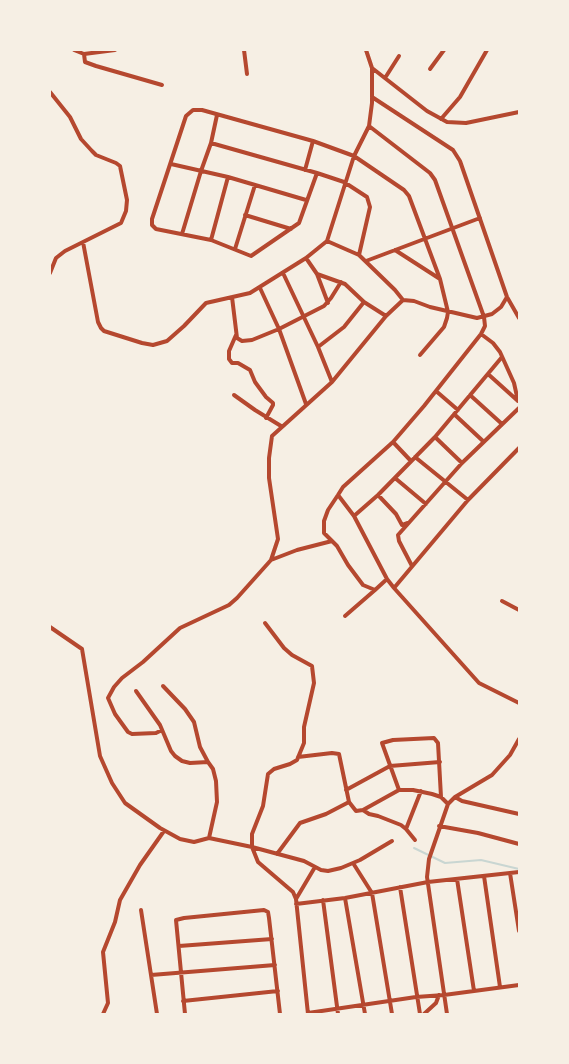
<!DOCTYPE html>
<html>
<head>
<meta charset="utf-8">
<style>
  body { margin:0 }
  #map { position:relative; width:569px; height:1064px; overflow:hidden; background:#f6efe4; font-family:"Alegreya Sans",sans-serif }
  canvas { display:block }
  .frame { position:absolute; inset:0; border:51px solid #f6efe4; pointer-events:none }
</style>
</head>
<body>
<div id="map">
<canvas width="569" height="1064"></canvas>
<div class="frame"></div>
</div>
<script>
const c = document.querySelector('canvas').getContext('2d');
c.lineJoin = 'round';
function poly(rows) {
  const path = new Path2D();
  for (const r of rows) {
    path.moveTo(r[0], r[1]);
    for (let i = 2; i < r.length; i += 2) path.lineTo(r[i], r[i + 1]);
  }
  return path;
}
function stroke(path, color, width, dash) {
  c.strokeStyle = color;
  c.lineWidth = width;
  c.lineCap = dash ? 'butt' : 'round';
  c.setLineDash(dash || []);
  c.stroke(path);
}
const stream = poly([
  [414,848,445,863,481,860,519,869]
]);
const minor = poly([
  [74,50,84,54,115,50],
  [244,50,247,74],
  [84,54,85,62,96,66,162,85],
  [372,68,427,111,447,122,466,123,519,112],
  [430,69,444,50],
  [385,78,399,56],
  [50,92,70,117,81,139,92,151,96,155,116,163,120,166,127,200,126,211,121,223,65,251,56,258,50,273],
  [372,97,453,150,460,161,507,297,519,318],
  [441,119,460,97,487,50],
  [211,143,317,173,344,182,367,197,370,207,359,255],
  [171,164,228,177,306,200],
  [305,170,313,141],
  [317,173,299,223,251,256,211,240,156,229,152,225,152,219,186,116,193,110,202,110,313,141,354,156,404,190,409,196,440,279,448,312,447,318,444,327,420,355],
  [245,215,291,229],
  [182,234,201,171,211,143,217,115],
  [211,240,228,177],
  [327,241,359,255,395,290,403,300,414,301,430,307,477,318,492,314,501,307,507,297],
  [83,242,98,322,101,328,104,331,142,343,153,345,167,341,184,326,206,303,250,293,306,258,327,241,354,156,369,126,372,103,372,68,366,50],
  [235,249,255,185],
  [395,250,440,279],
  [306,258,317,274,345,284,364,302,386,316],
  [366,261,480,218],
  [283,273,318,347,332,382],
  [317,274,328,303],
  [260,288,279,329,306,404],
  [232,297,237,338,242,341,252,340,279,329,324,306,331,298,341,282],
  [481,334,493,343,500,352,514,383,518,401],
  [236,335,229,351,229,359,232,363,238,363,250,370,255,382,266,397,273,403,273,405,266,418],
  [318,347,344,327,364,302],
  [488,374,518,401],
  [436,391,458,410],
  [234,395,255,410,281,426],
  [470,395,502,424],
  [454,414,484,442],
  [435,437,462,463],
  [393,442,411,461],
  [415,457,468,500],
  [395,478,426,504],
  [338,495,354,516,387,579,394,588,479,683,519,703],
  [378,495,396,514,402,525,407,523],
  [354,516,378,495,435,437,502,357],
  [332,541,324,533,324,521,328,510,338,495,343,487,393,442,424,406,481,334,485,326,484,317,435,180,430,173,369,126],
  [271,560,297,550,332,541,337,546,348,565,363,585,375,590,387,579],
  [412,566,399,541,398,535,462,463,519,408],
  [394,588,468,500,519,448],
  [502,601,519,610],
  [345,616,375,590],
  [265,623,284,648,292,655,312,666,314,683,304,727,304,743,297,760,290,764,274,769,268,774,263,806,252,834,252,847,304,861,321,870,328,871,341,868,360,860,392,841],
  [50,627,82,649,100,756,112,783,125,803,160,828,180,839,194,842,209,838,252,847,258,862,293,892,296,899,308,1014],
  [163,686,185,709,194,722,200,747,208,762],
  [136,691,160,725,171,751,175,756,182,761,190,763,208,762,213,769,216,781,217,802,209,838],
  [162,730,156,733,132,734,128,732,115,714,108,698,114,687,122,678,143,662,180,628,229,605,237,598,271,560,278,539,269,478,269,458,272,436,332,382,386,316,403,300],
  [298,757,332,753,339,754,349,802,356,811,363,810,399,790,413,790,432,794,441,797,448,804],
  [346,790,390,766,440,762],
  [399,790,382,743,393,740,434,738,438,743,441,797],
  [455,797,462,801,519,814],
  [363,810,369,814,378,816,401,825,406,829,415,840],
  [439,826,478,833,519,844],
  [406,829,421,791],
  [277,854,300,823,326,814,349,802],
  [353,863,372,893,392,1014],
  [510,873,519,931],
  [484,876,500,987],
  [457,879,474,991],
  [400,887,420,1014],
  [345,898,365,1014],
  [296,899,315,867],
  [323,900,338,1014],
  [296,904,345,898,428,882,519,872],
  [141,910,157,1014],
  [179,946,272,939],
  [151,975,275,965],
  [183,1001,278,991],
  [308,1013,416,997,444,995,519,985],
  [103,1014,108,1003,103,952,115,922,120,900,140,865,164,831],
  [185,1014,176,920,184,918,264,910,268,912,269,918,280,1014],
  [424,1014,436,1003,439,995],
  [447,1014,427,877,429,859,448,804,455,797,492,775,510,755,519,739]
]);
stroke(stream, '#c9d6d2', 2);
stroke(minor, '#b5482f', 4);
</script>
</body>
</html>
